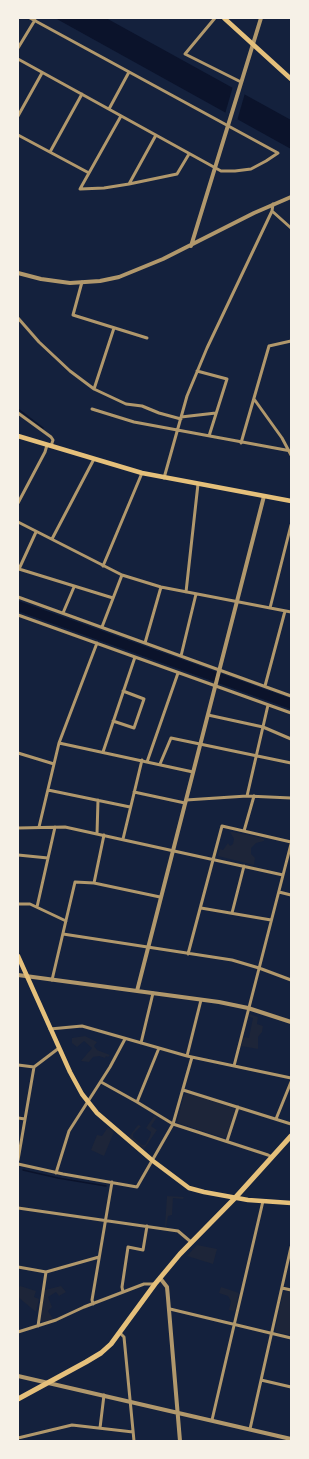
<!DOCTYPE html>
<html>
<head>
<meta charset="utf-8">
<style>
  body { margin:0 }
  #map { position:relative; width:309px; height:1459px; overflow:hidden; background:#14213d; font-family:Raleway,sans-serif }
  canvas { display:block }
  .frame { position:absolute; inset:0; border:19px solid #f6f1e7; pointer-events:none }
</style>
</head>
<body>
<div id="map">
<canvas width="309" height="1459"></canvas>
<div class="frame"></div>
</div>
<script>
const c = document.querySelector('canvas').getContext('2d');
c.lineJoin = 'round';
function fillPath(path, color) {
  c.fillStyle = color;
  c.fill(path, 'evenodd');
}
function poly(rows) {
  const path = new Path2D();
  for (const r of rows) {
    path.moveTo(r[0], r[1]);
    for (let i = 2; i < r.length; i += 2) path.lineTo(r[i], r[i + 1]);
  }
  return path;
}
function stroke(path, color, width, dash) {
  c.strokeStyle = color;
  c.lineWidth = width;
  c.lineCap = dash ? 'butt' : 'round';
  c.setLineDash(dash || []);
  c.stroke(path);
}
const green = poly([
  [230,832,233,832,262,838,264,839,264,841,256,843,251,848,251,854,255,858,254,865,218,856,220,849,223,850,228,843,230,846,233,844,234,839],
  [250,1014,258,1017,257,1024,263,1026,262,1032,258,1037,258,1049,241,1046,244,1037,249,1038,253,1018,249,1017],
  [85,1036,97,1042,94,1046,97,1050,110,1055,108,1057,106,1056,105,1058,99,1056,93,1057,89,1062,81,1061,92,1048,84,1041,77,1047,72,1043,72,1038],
  [187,1093,234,1108,235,1110,227,1136,224,1138,178,1123,177,1121,184,1095],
  [154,1116,157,1117,151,1126,157,1130,144,1149,129,1137,138,1125,141,1126,133,1134,133,1137,142,1145,145,1145,150,1136,151,1132,146,1128],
  [108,1127,114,1132,104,1156,91,1150,97,1135,102,1136],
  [167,1196,184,1197,183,1199,173,1198,172,1215,168,1216,166,1226,165,1226],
  [197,1245,217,1249,213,1264,187,1256],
  [20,1286,36,1291,34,1297,39,1299,36,1312,18,1297,18,1288],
  [61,1286,66,1292,59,1296,56,1292,48,1297,52,1307,48,1311,53,1319,42,1322,40,1321,45,1290],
  [221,1287,239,1293,235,1311,229,1310,231,1301,228,1296,219,1293],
  [286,1291,291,1292,291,1335,276,1332,275,1330,283,1293]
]);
const water = poly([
  [55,18,106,18,291,120,291,149]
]);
const pier = poly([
  [233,86,245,93,237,121,225,114]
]);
const stream = poly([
  [18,409,43,428],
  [23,1170,58,1178,106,1186]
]);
const river = poly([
  [18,606,291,704]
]);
const minor = poly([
  [215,18,185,54,241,82],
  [18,48,35,20],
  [18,59,221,171,235,171,251,169,266,161,278,153,30,18],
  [109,109,129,72],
  [18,116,42,73],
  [18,135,89,173],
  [50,152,82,94],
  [129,184,156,135],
  [80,189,104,188,129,184,177,174,189,154],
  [80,189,121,116],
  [272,211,291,228],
  [82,282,73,315,147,338],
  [18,318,39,342,70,371,94,389,126,404,142,406,159,413,181,419],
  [197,371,227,379,209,436],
  [94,389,114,328],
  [254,399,282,438,291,455],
  [92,409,134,422,291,451],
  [18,413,51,437,53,440,51,446],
  [181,417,216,413],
  [241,443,269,346,291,341],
  [164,478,187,396,207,348,272,211,273,204],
  [18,503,45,452,47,445],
  [18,522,122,575,161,587,291,612],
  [52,539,94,459],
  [103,566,142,473],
  [19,569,113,598],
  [19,569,36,532],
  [186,592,198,484],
  [18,597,291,696],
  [270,608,291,525],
  [63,613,74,587],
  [18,615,291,713],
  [102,627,122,575],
  [145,643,161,587],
  [181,656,196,594],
  [265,686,285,611],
  [208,715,263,727,291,739],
  [113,721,134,728,144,699,123,691],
  [59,743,193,772],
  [103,752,135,657],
  [18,753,54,764],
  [147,762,178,673],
  [160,764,171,738,291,763],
  [48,790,130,807],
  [134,792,185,803],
  [247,796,268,705],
  [186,800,247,796,291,798],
  [39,827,59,743,97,643],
  [18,828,65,827,283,875],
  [244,831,254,796],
  [97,834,98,800],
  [123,839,142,760],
  [18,855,48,858],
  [94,883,104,835],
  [279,892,291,895],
  [18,904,30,904,66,921],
  [37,907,55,827],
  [201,908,271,920],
  [232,913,244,866],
  [63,934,232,960,259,968,291,980],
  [188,954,222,826,291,842],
  [52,980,75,882,94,883,160,897],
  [50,1029,82,1026,187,1056,291,1078],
  [141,1043,153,993],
  [159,1048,137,1102,173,1124,268,1155,272,1157],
  [187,1056,201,1000],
  [18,1065,34,1067],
  [234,1066,291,844],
  [101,1082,137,1102],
  [183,1090,291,1124],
  [18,1118,25,1119],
  [276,1119,291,1082],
  [227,1141,238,1107],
  [18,1160,34,1067,59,1048],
  [18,1164,63,1174,137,1187,173,1124,192,1057],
  [56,1173,69,1131,110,1067,125,1039],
  [18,1208,178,1231,191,1242],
  [18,1267,46,1272,38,1326],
  [46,1272,99,1257],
  [282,1288,291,1290],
  [123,1292,122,1287,128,1247,143,1250,147,1226],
  [93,1304,92,1300,112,1182],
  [170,1309,291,1338],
  [18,1332,56,1320,84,1307,144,1284,155,1284],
  [120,1333,124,1337,134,1441],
  [261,1380,291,1387],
  [212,1420,263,1201],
  [100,1428,104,1395],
  [250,1429,291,1247],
  [18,1438,72,1425,133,1432]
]);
const tertiary = poly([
  [191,246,261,18],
  [18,273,41,279,70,283,100,281,119,277,163,259,254,213,291,197],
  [18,975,219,1002,248,1008,291,1022],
  [137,991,264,496],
  [160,1278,167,1287,168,1298,180,1441],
  [18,1376,291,1439]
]);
const secondary = poly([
  [224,18,291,79],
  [18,436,142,473,291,501],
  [18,956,70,1072,82,1094,97,1113,153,1161,189,1188,204,1192,248,1200,291,1203]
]);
const primary = poly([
  [18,1399,86,1362,101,1353,111,1344,155,1284,180,1254,235,1198,291,1136]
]);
fillPath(green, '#1d2539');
fillPath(water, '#0b132b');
fillPath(pier, '#14213d');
stroke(stream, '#0b132b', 1.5);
stroke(river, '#0b132b', 10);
stroke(minor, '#b1986c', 3);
stroke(tertiary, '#b1986c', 4);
stroke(secondary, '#e5c07b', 4.5);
stroke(primary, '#e5c07b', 5);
</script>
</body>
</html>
